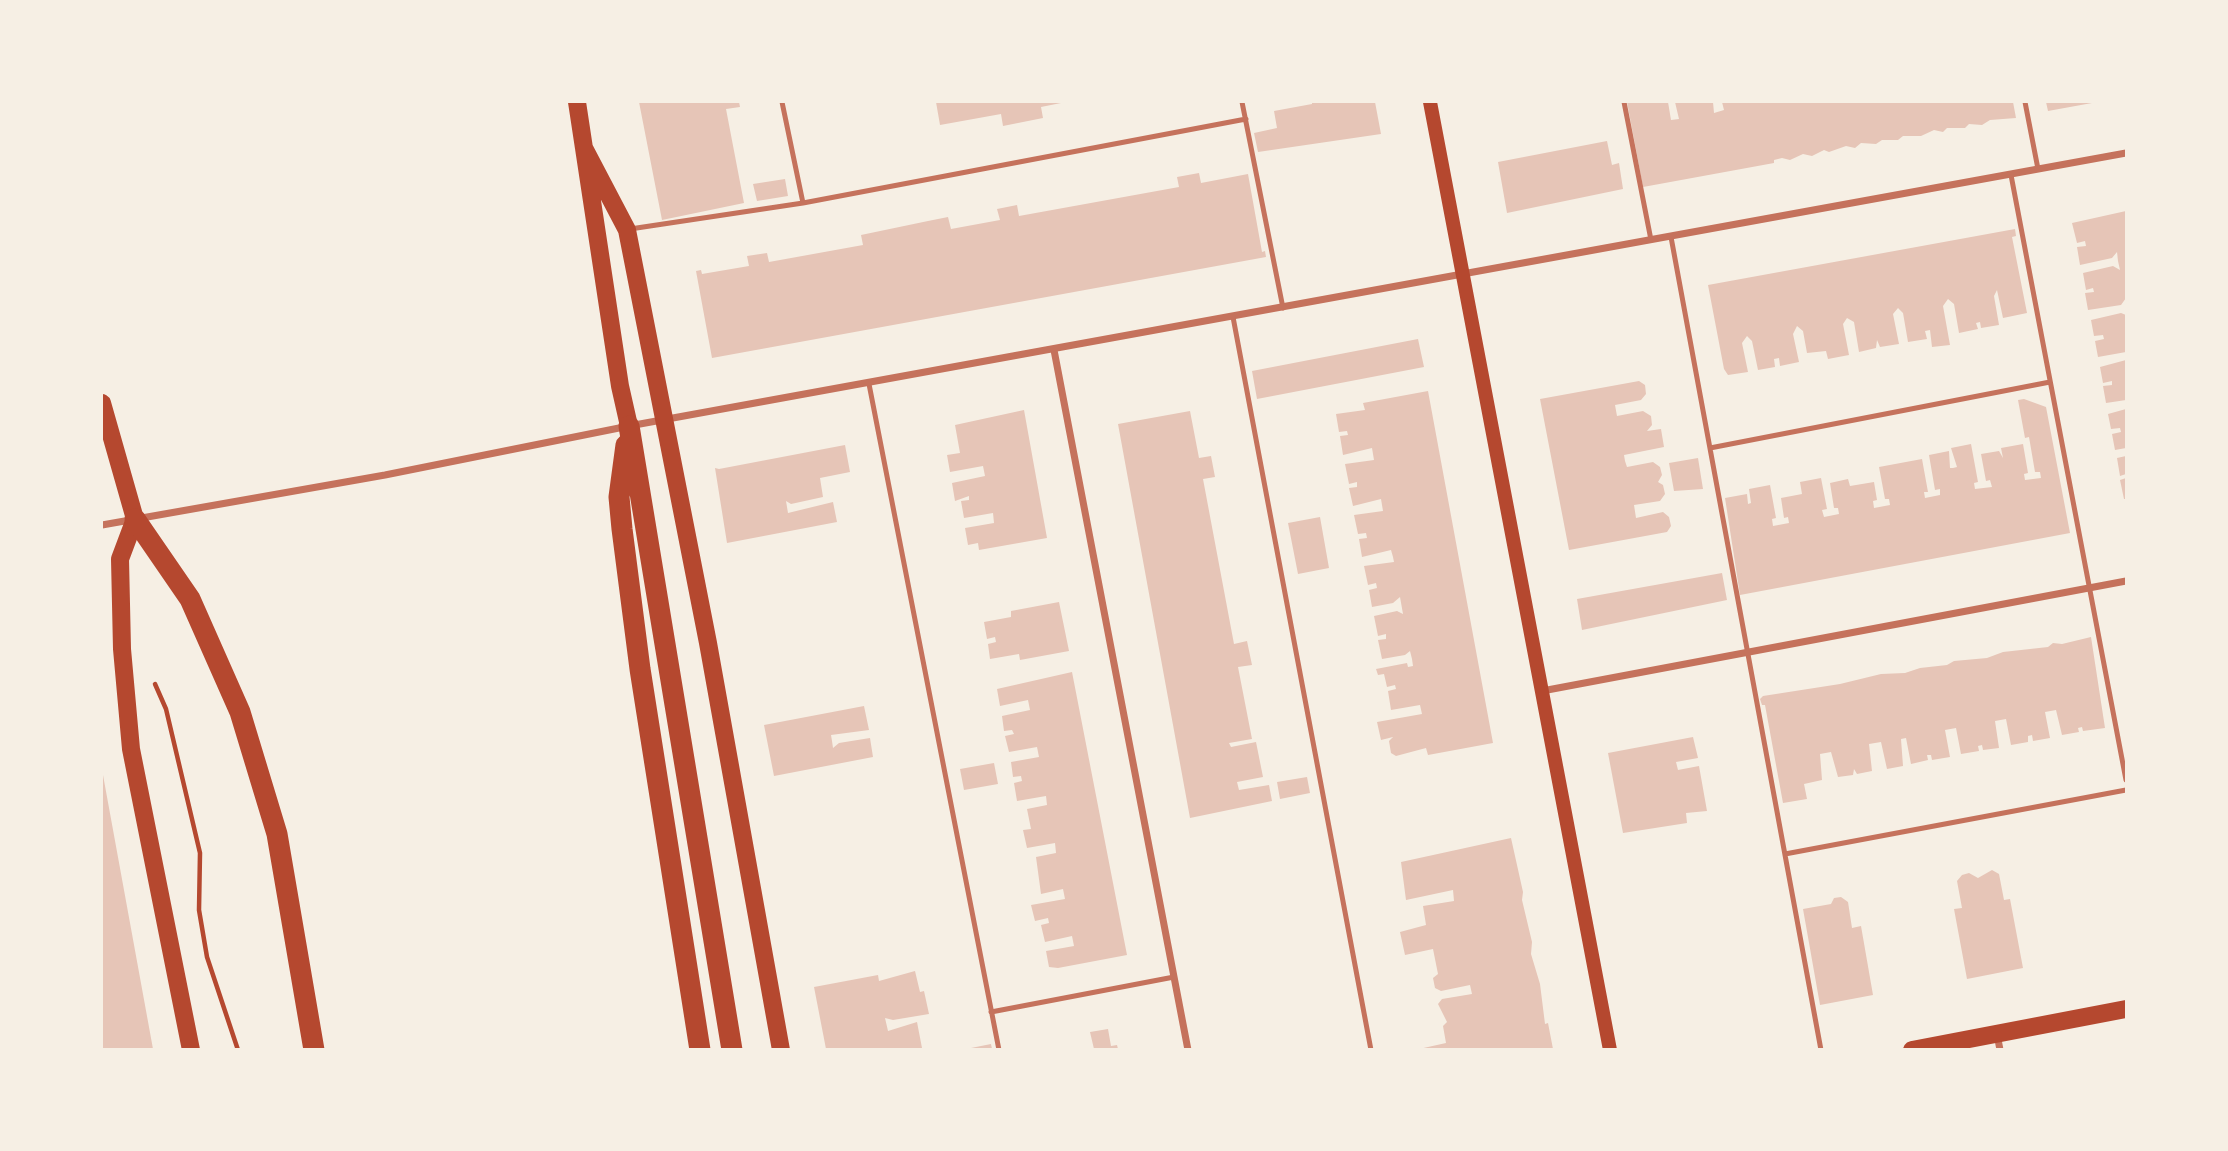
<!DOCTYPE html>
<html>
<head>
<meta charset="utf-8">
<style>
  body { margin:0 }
  #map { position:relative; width:2228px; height:1151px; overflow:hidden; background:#f6efe4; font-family:Mulish,sans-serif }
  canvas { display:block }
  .frame { position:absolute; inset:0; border:103px solid #f6efe4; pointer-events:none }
</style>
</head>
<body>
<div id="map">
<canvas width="2228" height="1151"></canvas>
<div class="frame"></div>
</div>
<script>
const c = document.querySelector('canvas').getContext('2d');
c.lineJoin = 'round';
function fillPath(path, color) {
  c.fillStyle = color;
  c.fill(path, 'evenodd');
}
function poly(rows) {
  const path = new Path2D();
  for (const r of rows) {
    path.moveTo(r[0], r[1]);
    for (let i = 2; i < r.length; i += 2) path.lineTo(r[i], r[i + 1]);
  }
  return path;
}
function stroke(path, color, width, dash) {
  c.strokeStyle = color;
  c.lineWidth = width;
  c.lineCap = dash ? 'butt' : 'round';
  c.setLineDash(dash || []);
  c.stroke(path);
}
const building = poly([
  [639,102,739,102,740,107,726,109,744,203,662,220],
  [936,102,1061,102,1061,103,1041,107,1043,118,1003,126,1001,114,940,125],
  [1312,102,1375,102,1381,134,1258,152,1254,133,1277,128,1274,111,1312,104],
  [1627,102,1668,102,1671,120,1679,119,1675,102,1713,102,1714,113,1724,110,1722,102,2013,102,2016,118,1990,120,1982,125,1969,124,1965,128,1947,128,1943,132,1934,130,1921,136,1903,136,1898,140,1882,140,1876,144,1861,143,1855,148,1846,146,1829,152,1824,150,1812,156,1803,154,1790,160,1782,158,1774,160,1774,163,1643,187],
  [2046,102,2092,102,2092,103,2048,111],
  [1607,141,1612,165,1619,163,1623,189,1507,213,1498,162],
  [1199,173,1201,183,1248,174,1262,252,1265,251,1266,257,712,358,696,271,701,270,702,274,749,266,747,256,767,253,769,262,863,245,861,235,928,221,948,217,951,229,1000,220,997,209,1017,205,1019,216,1179,187,1177,177],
  [785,179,788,196,757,201,753,184],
  [2126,211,2126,298,2121,305,2088,310,2085,293,2094,292,2093,288,2086,290,2083,273,2113,266,2120,270,2118,261,2117,252,2112,258,2080,265,2077,247,2086,246,2085,241,2077,243,2072,223],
  [2015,229,2016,236,2012,237,2027,313,2003,318,1997,290,1994,296,1999,325,1981,328,1980,322,1976,323,1978,329,1959,333,1954,304,1948,299,1943,306,1950,345,1932,347,1930,330,1925,331,1927,339,1908,342,1903,313,1898,308,1893,314,1899,344,1880,347,1877,340,1876,348,1859,352,1854,322,1847,318,1843,324,1849,355,1828,359,1826,351,1807,353,1803,331,1797,326,1793,334,1799,362,1780,366,1779,358,1774,359,1775,367,1758,370,1752,341,1747,336,1742,343,1748,372,1728,375,1724,369,1708,285],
  [2121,313,2126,315,2126,352,2098,357,2095,341,2104,339,2103,335,2094,336,2091,320],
  [1418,339,1424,367,1257,399,1252,371],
  [2126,360,2126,400,2106,403,2103,386,2112,385,2112,381,2103,383,2100,367],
  [1639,381,1645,385,1646,394,1641,400,1615,405,1617,416,1643,411,1651,416,1652,425,1647,431,1661,429,1664,447,1624,455,1625,461,1627,467,1653,462,1660,467,1662,475,1658,482,1663,485,1665,494,1660,501,1634,505,1636,518,1663,512,1669,517,1671,526,1667,532,1569,550,1540,399],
  [1428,391,1493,743,1428,755,1426,748,1396,756,1391,753,1389,741,1393,737,1381,740,1377,722,1422,714,1420,705,1391,710,1388,691,1396,689,1395,685,1387,687,1384,674,1378,675,1376,669,1407,663,1408,667,1413,666,1412,659,1410,651,1405,655,1382,659,1378,640,1386,639,1386,634,1378,636,1374,616,1397,611,1403,614,1400,597,1393,603,1372,607,1369,590,1377,588,1376,583,1368,585,1364,566,1394,562,1393,557,1391,550,1362,557,1359,539,1367,538,1366,533,1358,534,1354,515,1383,511,1381,499,1353,506,1349,488,1357,487,1357,482,1349,484,1345,464,1374,460,1372,448,1343,455,1340,436,1348,435,1347,431,1339,432,1336,414,1365,410,1363,403],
  [2024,399,2046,407,2070,533,1740,595,1725,498,1747,494,1748,504,1751,503,1749,489,1770,485,1776,518,1772,519,1773,526,1789,523,1788,517,1784,518,1781,498,1802,494,1800,482,1821,478,1827,509,1822,510,1824,517,1839,514,1838,508,1834,508,1830,483,1848,479,1850,486,1874,482,1877,500,1873,501,1874,508,1890,505,1889,499,1885,499,1879,467,1922,459,1928,492,1924,492,1925,498,1940,495,1940,489,1935,490,1929,455,1949,451,1950,468,1953,468,1957,467,1951,448,1971,444,1978,482,1974,483,1975,489,1992,487,1990,480,1986,481,1981,454,1999,451,2003,458,2001,448,2023,444,2028,473,2024,474,2025,480,2041,478,2040,472,2035,472,2029,437,2025,438,2018,400],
  [2126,409,2126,448,2115,450,2112,434,2121,432,2120,428,2111,429,2108,414],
  [1024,410,1047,538,979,550,978,543,968,545,965,528,994,523,993,513,964,518,961,501,969,500,969,496,955,501,952,483,985,476,983,466,950,472,947,455,960,453,955,425],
  [1190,411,1199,458,1211,456,1215,477,1203,479,1234,644,1247,641,1252,665,1238,667,1252,739,1229,743,1231,747,1256,742,1263,777,1237,782,1239,790,1269,785,1272,801,1190,818,1118,424],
  [845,445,850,472,820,478,823,497,791,504,786,501,788,513,833,502,837,522,727,543,715,468,719,469],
  [2126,456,2126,474,2120,476,2117,458],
  [1698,458,1703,489,1674,491,1669,463],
  [2126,478,2126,499,2124,499,2120,480],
  [1320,517,1329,568,1298,574,1288,523],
  [1722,573,1727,600,1582,630,1577,599],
  [1059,602,1069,651,1020,660,1019,654,990,659,988,644,996,642,995,637,987,639,984,622,1011,617,1011,611],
  [2091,637,2105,728,2083,731,2082,727,2078,728,2079,732,2062,735,2056,710,2045,712,2050,738,2033,741,2032,735,2028,736,2028,742,2011,745,2006,719,1995,721,1999,748,1983,750,1982,745,1978,746,1979,751,1961,754,1956,728,1945,730,1950,757,1932,760,1931,755,1927,755,1928,760,1911,764,1906,738,1901,739,1903,766,1887,769,1881,742,1869,744,1872,771,1857,774,1854,769,1853,775,1838,777,1831,752,1820,754,1822,780,1804,784,1807,799,1783,803,1765,705,1762,705,1760,699,1763,696,1840,684,1881,674,1905,673,1920,668,1947,665,1954,661,1987,658,2003,652,2048,647,2053,643,2062,644],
  [1072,672,1127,955,1058,968,1049,967,1046,951,1074,946,1072,936,1045,942,1041,925,1049,923,1048,918,1035,921,1031,905,1065,899,1063,889,1041,894,1036,857,1056,853,1055,843,1027,848,1023,830,1031,829,1027,809,1047,805,1046,796,1017,801,1014,783,1022,781,1021,776,1013,777,1011,762,1039,757,1037,747,1009,752,1005,736,1014,734,1012,730,1004,731,1002,716,1030,710,1028,700,1000,706,997,689],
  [864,706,869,730,831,735,832,741,833,748,839,743,870,738,873,757,774,776,764,725],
  [1693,737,1698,758,1676,762,1678,770,1699,766,1707,811,1686,813,1687,823,1623,833,1608,753],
  [994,763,998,784,964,790,960,769],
  [102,775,103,775,153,1049,102,1049],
  [1307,777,1310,793,1280,799,1277,782],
  [1511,838,1523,892,1522,900,1532,942,1531,954,1540,984,1545,1024,1548,1023,1553,1049,1419,1049,1446,1043,1443,1026,1447,1022,1438,1004,1442,999,1472,994,1470,985,1441,991,1435,988,1433,978,1438,974,1433,949,1405,955,1400,932,1426,925,1423,906,1454,901,1453,890,1406,900,1401,862],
  [1992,870,1999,874,2004,900,2010,899,2023,968,1967,979,1954,909,1962,908,1957,881,1962,875,1969,873,1978,878],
  [1841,897,1848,902,1852,928,1861,926,1873,995,1820,1005,1803,909,1831,904,1834,898],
  [915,971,920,992,924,991,929,1014,893,1020,885,1018,888,1031,917,1022,922,1048,826,1049,814,987,878,975,879,981],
  [1108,1029,1111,1046,1117,1045,1118,1049,1094,1049,1090,1032],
  [991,1044,992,1049,971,1049,971,1048]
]);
const path = poly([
  [155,684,166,709,200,853,199,910,207,957,238,1050]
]);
const service = poly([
  [782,102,803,203],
  [1242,102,1283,308],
  [1624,102,1651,240],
  [2025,102,2038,169],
  [2011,175,2126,780],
  [630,229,803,203,1246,119],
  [1671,237,1821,1050],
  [1233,317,1371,1050],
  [869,384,999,1050],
  [1710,448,2050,382],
  [1785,854,2126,790],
  [991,1012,1174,977]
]);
const minor = poly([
  [1054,350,1188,1050],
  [102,525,385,475,629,426,2126,153],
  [1542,691,2126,581],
  [1997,1034,2000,1050]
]);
const secondary = poly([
  [1430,102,1610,1050]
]);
const primary = poly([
  [577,102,620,386,629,426],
  [584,148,627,230,708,643,781,1050],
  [102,403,135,519,120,559,122,649,131,749,191,1050],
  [1912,1050,2126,1009]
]);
const motorway = poly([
  [629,426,732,1050],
  [626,445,619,497,622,529,640,669,700,1050],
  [135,519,190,599,240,712,277,834,314,1050]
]);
fillPath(building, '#e6c5b7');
stroke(path, '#b5482f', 4.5);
stroke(service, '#c5725c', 5);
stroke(minor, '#c5725c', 7);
stroke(secondary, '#b5482f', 14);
stroke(primary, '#b5482f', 18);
stroke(motorway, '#b5482f', 21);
</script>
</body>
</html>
